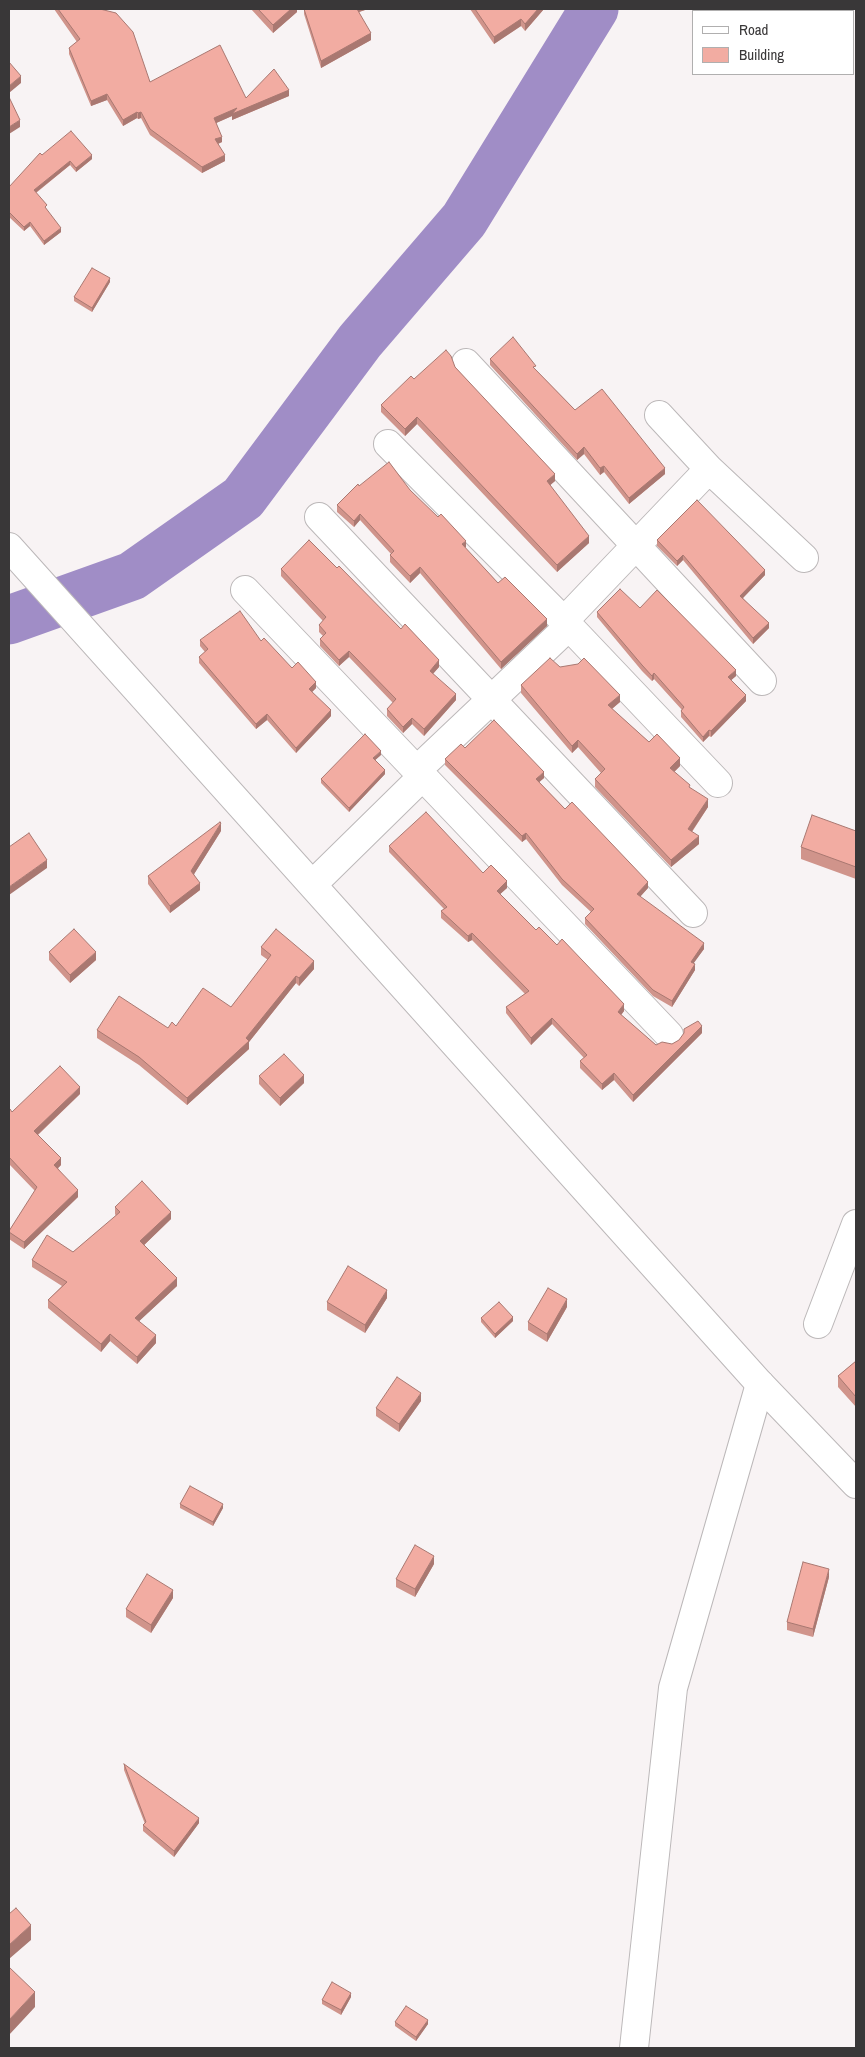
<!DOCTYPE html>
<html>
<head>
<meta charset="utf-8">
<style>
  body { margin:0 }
  #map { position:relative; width:865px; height:2057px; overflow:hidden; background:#f8f3f4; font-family:"Archivo Narrow",sans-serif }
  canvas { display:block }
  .frame { position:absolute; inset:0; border:10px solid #393738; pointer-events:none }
  .legend { position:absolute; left:692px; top:10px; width:162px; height:65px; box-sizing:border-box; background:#fff; border:1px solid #b0afaf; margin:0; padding:6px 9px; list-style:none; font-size:15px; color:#393738 }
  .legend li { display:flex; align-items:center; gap:10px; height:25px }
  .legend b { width:25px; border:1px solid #b0afaf }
</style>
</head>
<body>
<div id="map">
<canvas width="865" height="2057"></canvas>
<div class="frame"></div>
<ul class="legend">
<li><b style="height:6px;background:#fff"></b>Road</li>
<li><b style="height:14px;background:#f2aca2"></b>Building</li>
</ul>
</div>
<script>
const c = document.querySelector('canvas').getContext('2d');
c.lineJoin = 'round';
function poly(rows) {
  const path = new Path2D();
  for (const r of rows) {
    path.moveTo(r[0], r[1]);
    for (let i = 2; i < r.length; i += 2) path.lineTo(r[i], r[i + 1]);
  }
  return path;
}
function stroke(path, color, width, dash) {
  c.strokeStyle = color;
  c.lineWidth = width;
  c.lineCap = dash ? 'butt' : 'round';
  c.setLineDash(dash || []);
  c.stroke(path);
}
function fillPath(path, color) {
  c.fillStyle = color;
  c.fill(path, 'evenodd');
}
const river = poly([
  [9,620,132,576,243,498,360,341,464,220,594,9]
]);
const minor = poly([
  [466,363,762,681],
  [659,415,709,469,804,558],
  [388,444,564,621,718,783],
  [319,517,693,913],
  [245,590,669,1035],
  [564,621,709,469],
  [417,770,568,627],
  [313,884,423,776],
  [818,1324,856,1224],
  [634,2048,673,1688,760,1384]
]);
const tertiary = poly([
  [9,547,760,1384,856,1484]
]);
const wall = poly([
  [54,9,100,9,150,82,246,98,289,96,232,120,232,116,216,123,222,142,218,144,225,161,202,173,150,135,141,118,138,119,137,118,123,126,107,100,91,106,69,54,69,48,77,42],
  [251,9,297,9,297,12,273,33],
  [304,9,368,9,359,12,371,40,321,68,304,14],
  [470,9,544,9,525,31,521,26,494,44],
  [42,155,92,159,76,172,70,165,36,193,61,232,44,245,30,226,24,231,9,217,9,187],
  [110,282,92,312,74,301,74,297],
  [490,359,536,370,575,410,665,474,629,504,604,472,600,475,584,454,577,460,490,365],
  [455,367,555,481,550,485,589,543,557,572,417,424,405,436,381,412,381,405,414,379],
  [359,486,410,490,498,583,547,626,501,669,420,573,410,583,390,562,390,555,391,554,360,520,354,527,337,512,337,505],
  [657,540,765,575,743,598,769,628,753,644,683,560,677,566,657,546],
  [337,568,439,667,433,674,456,700,424,736,412,724,403,733,387,716,387,709,393,703,349,657,339,666,320,646,320,639,323,636,319,632,319,625,323,621,281,576,281,569],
  [640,608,736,676,731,680,746,701,711,737,709,736,703,742,681,717,681,711,682,710,654,679,652,681,642,671,597,617,597,612],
  [200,640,261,641,292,668,316,688,312,692,331,716,296,753,267,720,256,729,199,663,199,657,205,652,200,646],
  [560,667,620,702,612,709,649,742,680,766,674,772,690,788,708,807,692,832,699,844,671,867,595,787,595,779,601,773,578,747,572,753,521,693,521,685],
  [465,748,544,778,539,782,565,809,648,888,640,897,704,949,693,963,695,970,672,1007,653,996,585,924,585,918,591,912,562,885,526,839,522,842,445,765,445,759],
  [381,755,375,760,385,774,349,812,321,783,321,779],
  [221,831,194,874,200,890,170,913,148,884,148,876],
  [856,831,856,879,801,859,801,847],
  [389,846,483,873,507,888,500,894,536,930,624,1011,621,1015,656,1045,672,1044,702,1033,633,1102,614,1080,602,1090,580,1068,580,1061,584,1058,552,1024,531,1045,506,1013,506,1007,525,994,472,940,468,942,441,918,441,911,444,909,389,852],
  [261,947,314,969,299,986,296,983,249,1042,249,1049,187,1105,139,1065,97,1038,97,1030,168,1028,231,1007,268,960,261,955],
  [49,952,96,960,70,983,49,960],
  [259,1076,304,1083,280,1106,259,1084],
  [80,1094,38,1135,61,1165,58,1168,78,1197,24,1249,9,1239,9,1231,35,1191,9,1164,9,1110,12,1112],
  [115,1207,171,1219,144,1245,177,1286,139,1321,156,1343,137,1364,110,1341,101,1352,48,1308,48,1300,62,1286,32,1267,32,1260,73,1252,116,1216,115,1214],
  [387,1298,365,1333,327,1310,327,1302],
  [567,1307,547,1342,528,1330,528,1322],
  [481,1318,513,1321,495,1338,481,1322],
  [856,1361,856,1407,838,1387,838,1376],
  [421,1401,399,1432,376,1416,376,1408],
  [180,1504,223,1508,213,1526,180,1508],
  [434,1564,415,1597,396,1587,396,1579],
  [829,1577,813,1637,787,1630,787,1622],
  [173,1598,151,1633,126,1617,126,1609],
  [124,1764,181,1806,199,1823,174,1857,143,1831,143,1825,145,1824,124,1770],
  [351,1997,341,2015,322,2004,322,2000],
  [395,2022,428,2024,416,2041,395,2026]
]);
const shadedWall = poly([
  [291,9,297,9,297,12,273,33,273,25],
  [356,9,368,9,356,13],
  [538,9,544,9,525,31,525,24],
  [521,19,521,26,494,44,494,37],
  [371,33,371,40,321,68,321,61],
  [21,76,21,83,9,93,9,86],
  [289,90,289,96,232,120,232,116,214,124,214,118,237,108],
  [107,94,107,100,91,106,91,101],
  [137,112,137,118,123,126,123,120],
  [141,112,141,118,138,119,138,113],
  [20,120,20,127,9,134,9,127],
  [222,137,222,142,215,145,215,139],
  [92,155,92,159,76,172,76,168],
  [225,155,225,161,202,173,202,167],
  [70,161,70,165,34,194,34,190],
  [30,222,30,226,24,231,24,227],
  [61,228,61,232,44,245,44,241],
  [110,278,110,282,92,312,92,308],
  [417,417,417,424,405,436,405,429],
  [584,447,584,454,577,460,577,454],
  [604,466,604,472,600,475,600,468],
  [665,468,665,474,629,504,629,498],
  [555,474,555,481,547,488,547,481],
  [360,514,360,520,354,527,354,521],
  [589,536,589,543,557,572,557,565],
  [466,541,466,547,462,551,462,544],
  [683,555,683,560,677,566,677,561],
  [420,567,420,573,410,583,410,576],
  [765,570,765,575,740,601,740,596],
  [547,619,547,626,501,669,501,662],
  [769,623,769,628,753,644,753,638],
  [349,651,349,657,339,666,339,660],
  [439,660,439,667,430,677,430,671],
  [736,670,736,676,728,683,728,677],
  [654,673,654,679,652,681,652,676],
  [316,682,316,688,309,695,309,689],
  [456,694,456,700,424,736,424,729],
  [620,695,620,702,608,712,608,705],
  [746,695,746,701,711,737,711,731],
  [331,710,331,716,296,753,296,748],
  [267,714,267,720,256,729,256,724],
  [412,718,412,724,403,733,403,727],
  [709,730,709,736,703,742,703,737],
  [578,740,578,747,572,753,572,746],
  [381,751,381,755,373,762,373,758],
  [680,758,680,766,670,776,670,768],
  [385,770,385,774,349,812,349,808],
  [544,772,544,778,536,785,536,779],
  [708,799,708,807,688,837,688,829],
  [221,823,221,831,191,879,191,871],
  [526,833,526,839,522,842,522,836],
  [699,836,699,844,671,867,671,860],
  [47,860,47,868,9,895,9,887],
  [507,881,507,888,497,897,497,891],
  [648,882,648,888,637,900,637,894],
  [200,883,200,890,170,913,170,906],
  [10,899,10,906,9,907,9,900],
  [472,933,472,940,468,942,468,936],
  [704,943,704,949,691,967,691,962],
  [96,952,96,960,70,983,70,975],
  [314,961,314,969,299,986,299,978],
  [695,964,695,970,672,1007,672,1001],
  [296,976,296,983,249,1042,249,1049,187,1105,187,1098,246,1038],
  [624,1004,624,1011,618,1019,618,1012],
  [552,1018,552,1024,531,1045,531,1038],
  [702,1026,702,1033,633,1102,633,1095],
  [614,1073,614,1080,602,1090,602,1084],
  [304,1075,304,1083,280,1106,280,1098],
  [80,1087,80,1094,34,1138,34,1131],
  [61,1158,61,1165,54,1172,54,1165],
  [78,1190,78,1197,24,1249,24,1242],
  [171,1212,171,1219,140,1249,140,1241],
  [177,1278,177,1286,135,1325,135,1318],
  [387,1290,387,1298,365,1333,365,1325],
  [567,1299,567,1307,547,1342,547,1334],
  [513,1317,513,1321,495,1338,495,1334],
  [110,1334,110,1341,101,1352,101,1344],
  [156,1335,156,1343,137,1364,137,1357],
  [421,1393,421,1401,399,1432,399,1424],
  [223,1504,223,1508,213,1526,213,1522],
  [434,1556,434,1564,415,1597,415,1589],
  [829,1569,829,1577,813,1637,813,1629],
  [173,1590,173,1598,151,1633,151,1625],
  [199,1818,199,1823,174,1857,174,1851],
  [31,1925,31,1940,9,1959,9,1945],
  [35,1992,35,2007,9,2035,9,2020],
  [351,1993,351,1997,341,2015,341,2010],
  [428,2020,428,2024,416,2041,416,2037]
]);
const building = poly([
  [58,9,100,9,116,13,133,32,150,82,220,45,246,98,274,69,289,90,232,114,237,108,214,118,222,137,215,139,225,155,202,167,150,129,141,112,138,113,137,112,123,120,107,94,91,101,69,48,80,39,58,9],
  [258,9,291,9,273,25,258,9],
  [304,9,357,9,371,33,321,61,304,9],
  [475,9,538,9,525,24,521,19,494,37,475,9],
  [9,62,21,76,9,86,9,62],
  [9,97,20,120,9,127,9,97],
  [71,131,92,155,76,168,70,161,34,190,47,205,45,207,61,228,44,241,30,222,24,227,9,212,9,187,40,153,42,155,71,131],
  [92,268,110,278,92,308,74,297,92,268],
  [513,337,536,366,533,367,575,410,602,389,665,468,629,498,604,466,600,468,584,447,577,454,490,359,513,337],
  [446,350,451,356,455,367,555,474,547,481,589,536,557,565,417,417,405,429,381,405,411,376,414,379,446,350],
  [389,462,410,490,438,517,441,514,466,541,462,544,498,583,505,577,547,619,501,662,420,567,410,576,390,555,394,551,360,514,354,521,337,505,358,484,359,486,389,462],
  [697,500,765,570,740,596,769,623,753,638,683,555,677,561,657,540,697,500],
  [309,540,337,568,339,566,401,629,405,624,439,660,430,671,456,694,424,729,412,718,403,727,387,709,396,699,349,651,339,660,320,639,326,633,319,625,326,617,281,569,309,540],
  [620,589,640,608,657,590,736,670,728,677,746,695,711,731,709,730,703,737,681,711,684,707,654,673,652,676,642,665,597,612,620,589],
  [240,611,261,641,264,638,292,668,298,662,316,682,309,689,331,710,296,748,267,714,256,724,199,657,208,649,200,640,240,611],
  [550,658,560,667,578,664,584,658,620,695,608,705,649,742,657,734,680,758,670,768,690,785,689,787,708,799,688,829,699,836,671,860,595,779,605,769,578,740,572,746,521,685,550,658],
  [494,720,544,772,536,779,565,809,572,802,648,882,637,894,704,943,691,962,695,964,672,1001,653,990,585,918,594,909,562,879,526,833,522,836,445,759,461,744,465,748,494,720],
  [365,734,381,751,373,758,385,770,349,808,321,779,365,734],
  [426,812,483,873,491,865,507,881,497,891,536,930,539,927,557,945,562,939,624,1004,618,1012,656,1045,662,1042,672,1044,679,1040,684,1033,684,1029,698,1021,702,1026,633,1095,614,1073,602,1084,580,1061,587,1055,552,1018,531,1038,506,1007,529,991,472,933,468,936,441,911,447,907,389,846,426,812],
  [812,815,856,831,856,867,801,847,812,815],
  [220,822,221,823,191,871,200,883,170,906,148,876,220,822],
  [29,833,47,860,9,887,9,847,29,833],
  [74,929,96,952,70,975,49,952,74,929],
  [276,929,314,961,299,978,296,976,246,1038,249,1041,187,1098,139,1057,97,1030,119,996,168,1028,172,1022,176,1026,203,988,231,1007,271,955,261,947,276,929],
  [284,1054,304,1075,280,1098,259,1076,284,1054],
  [60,1066,80,1087,34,1131,61,1158,54,1165,78,1190,24,1242,9,1232,9,1231,37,1187,9,1157,9,1110,10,1109,12,1112,60,1066],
  [142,1181,171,1212,140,1241,177,1278,135,1318,156,1335,137,1357,110,1334,101,1344,48,1300,67,1282,32,1260,47,1235,73,1252,120,1212,115,1207,142,1181],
  [348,1266,387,1290,365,1325,327,1302,348,1266],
  [548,1288,567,1299,547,1334,528,1322,548,1288],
  [499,1302,513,1317,495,1334,481,1318,499,1302],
  [856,1361,856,1397,838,1376,856,1361],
  [397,1377,421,1393,399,1424,376,1408,397,1377],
  [190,1486,223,1504,213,1522,180,1504,190,1486],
  [415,1545,434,1556,415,1589,396,1579,415,1545],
  [803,1562,829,1569,813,1629,787,1622,803,1562],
  [147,1574,173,1590,151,1625,126,1609,147,1574],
  [124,1764,199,1818,174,1851,143,1825,146,1822,124,1764],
  [16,1908,31,1925,9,1945,9,1914,16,1908],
  [9,1967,35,1992,9,2020,9,1967],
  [332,1982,351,1993,341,2010,322,2000,332,1982],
  [406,2006,428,2020,416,2037,395,2022,406,2006]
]);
stroke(river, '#a08dc6', 49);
stroke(minor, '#bcb8b9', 30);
stroke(tertiary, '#bcb8b9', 30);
stroke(minor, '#fff', 28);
stroke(tertiary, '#fff', 28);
fillPath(wall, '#d0948b');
fillPath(shadedWall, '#a97871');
fillPath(building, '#f2aca2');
stroke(building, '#a97871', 1);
</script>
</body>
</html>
